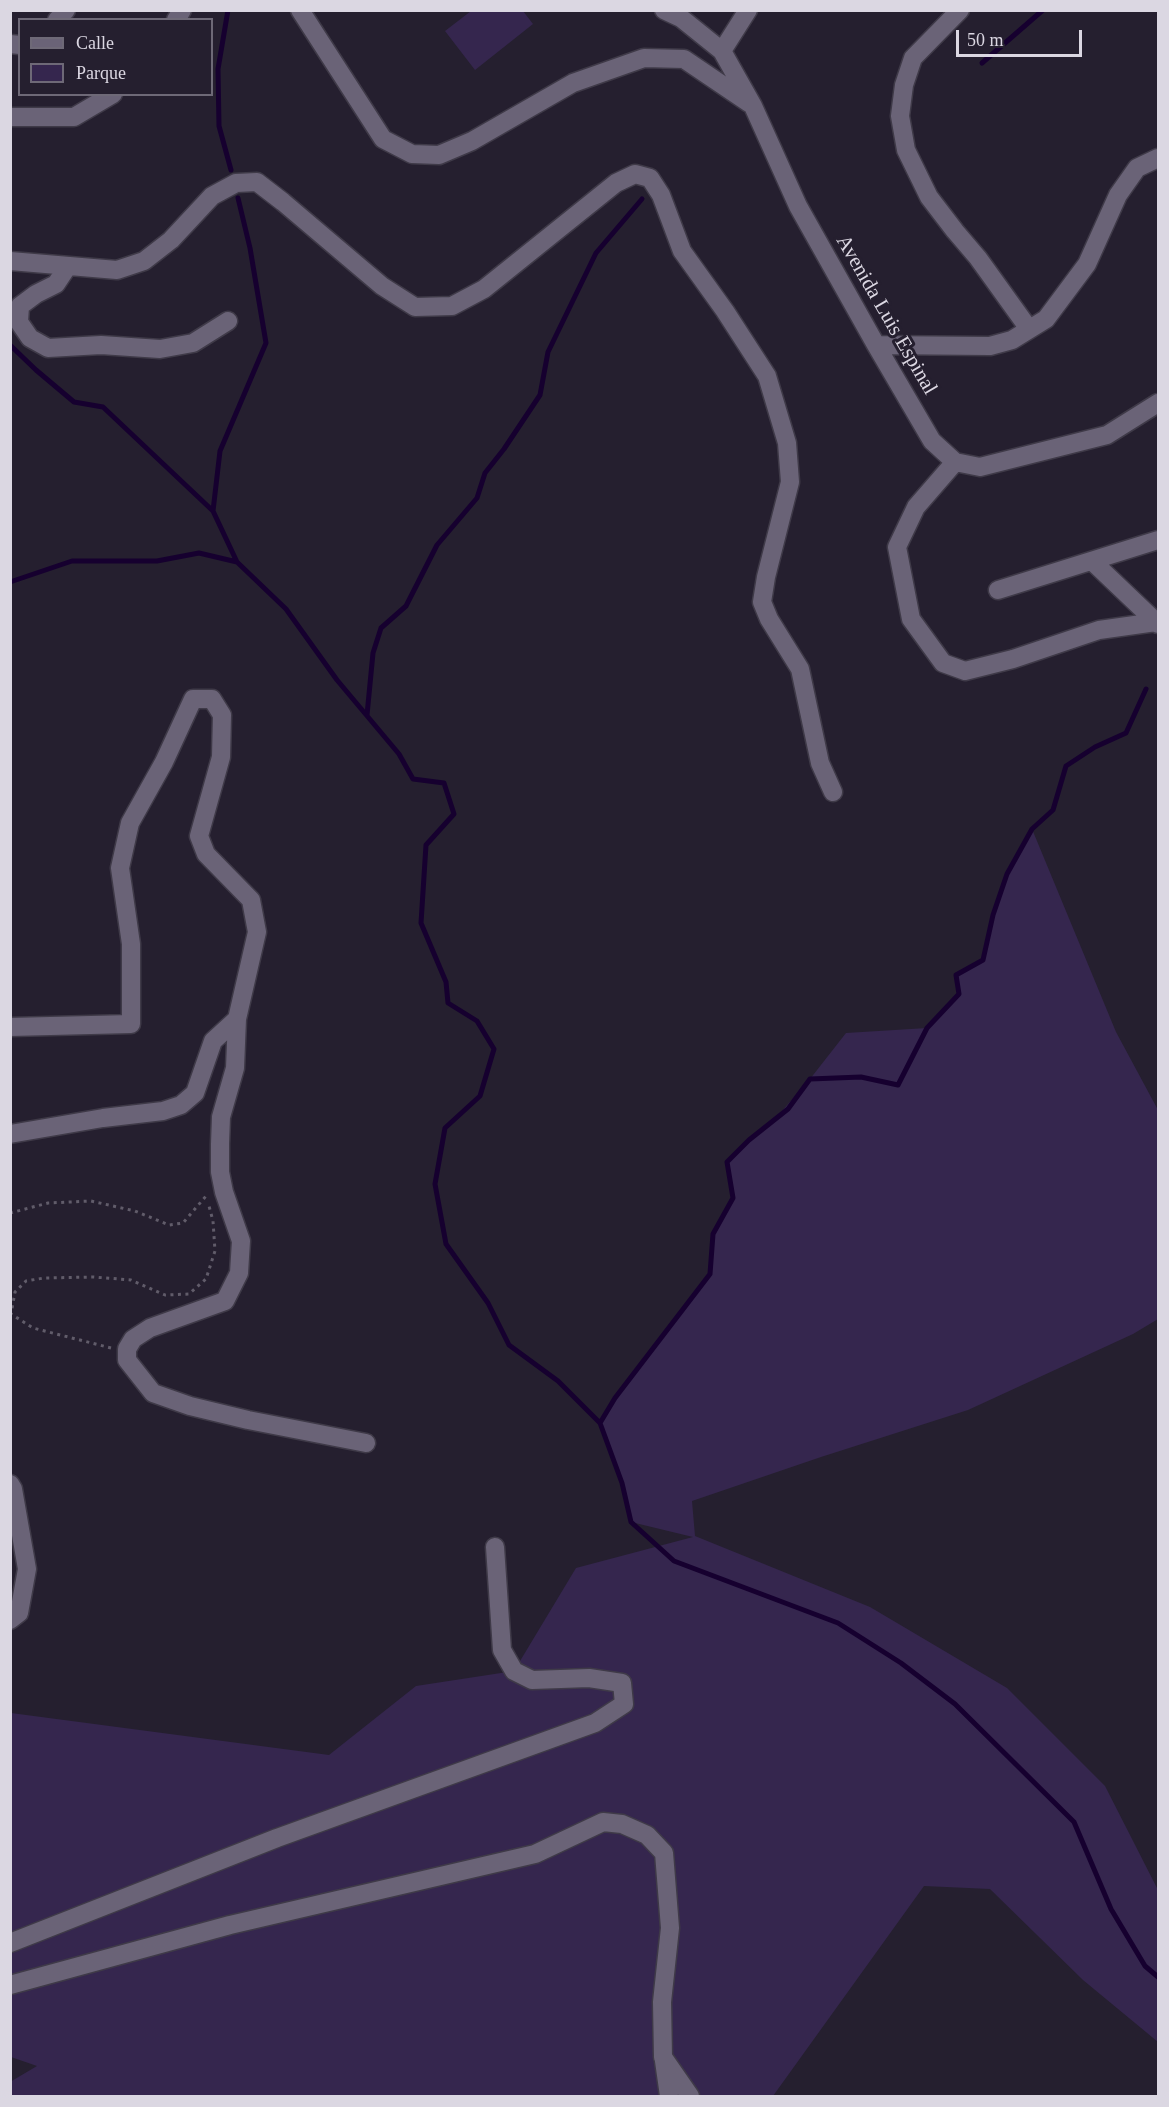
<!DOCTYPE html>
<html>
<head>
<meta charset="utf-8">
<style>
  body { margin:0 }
  #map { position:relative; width:1169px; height:2107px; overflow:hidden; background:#251f2f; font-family:Georgia,serif }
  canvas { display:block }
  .frame { position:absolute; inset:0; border:12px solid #dbd7e2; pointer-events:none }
  .legend { position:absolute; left:18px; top:18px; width:195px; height:78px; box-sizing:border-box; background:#251f2f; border:2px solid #6e6977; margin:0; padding:8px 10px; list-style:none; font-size:18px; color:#dbd7e2 }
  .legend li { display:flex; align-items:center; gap:12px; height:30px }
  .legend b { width:30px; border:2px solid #6e6977 }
  .scale { position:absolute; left:956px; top:30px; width:126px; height:27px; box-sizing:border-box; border:3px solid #dbd7e2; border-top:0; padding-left:8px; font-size:18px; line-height:21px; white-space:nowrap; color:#dbd7e2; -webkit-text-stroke:4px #251f2f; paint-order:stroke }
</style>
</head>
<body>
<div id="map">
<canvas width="1169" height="2107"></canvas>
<div class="frame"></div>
<ul class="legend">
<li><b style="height:8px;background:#6a6377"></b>Calle</li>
<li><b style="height:16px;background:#35264e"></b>Parque</li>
</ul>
<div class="scale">50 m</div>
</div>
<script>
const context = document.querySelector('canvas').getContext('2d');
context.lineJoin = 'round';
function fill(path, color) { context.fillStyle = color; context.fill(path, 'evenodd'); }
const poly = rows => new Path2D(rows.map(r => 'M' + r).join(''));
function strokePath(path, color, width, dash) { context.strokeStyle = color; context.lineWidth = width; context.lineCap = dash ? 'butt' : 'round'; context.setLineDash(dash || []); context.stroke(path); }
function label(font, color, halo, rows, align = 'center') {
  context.font = font + ' Georgia,serif'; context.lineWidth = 6; context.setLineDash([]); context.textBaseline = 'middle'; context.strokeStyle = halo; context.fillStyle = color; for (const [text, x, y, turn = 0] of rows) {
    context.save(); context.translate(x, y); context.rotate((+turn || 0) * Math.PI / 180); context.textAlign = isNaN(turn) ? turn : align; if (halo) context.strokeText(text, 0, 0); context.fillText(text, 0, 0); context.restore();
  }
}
fill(poly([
  [471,11,523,11,533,24,475,70,445,31],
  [1032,829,1116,1032,1158,1110,1158,1319,1133,1334,968,1410,821,1457,692,1501,695,1536,870,1607,1007,1688,1105,1786,1158,1890,1158,2042,1083,1980,990,1889,924,1886,773,2096,11,2096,10,2082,37,2066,11,2057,11,1713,329,1755,416,1686,514,1671,576,1568,693,1537,631,1522,622,1483,600,1423,615,1398,710,1274,713,1234,733,1198,727,1162,749,1140,775,1119,810,1079,846,1033,927,1028,958,994,956,975,983,960,993,915,1007,874]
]), '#35264e');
strokePath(poly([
  [228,10,218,69,219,126,231,170],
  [982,63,1043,10],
  [10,345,36,370,74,402,103,407,213,511],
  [237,562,213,511,220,451,266,343,250,248,238,198],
  [10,582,72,561,157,561,199,553,237,562,286,609,337,680,399,754,413,779,444,783,454,814,426,845,421,923,446,982,448,1003,477,1021,494,1049,480,1096,445,1128,435,1184,446,1244,488,1303,509,1345,558,1381,600,1423,622,1483,631,1522,674,1561,838,1623,901,1663,955,1704,1074,1822,1111,1909,1145,1966,1158,1977],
  [367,715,373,653,381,628,406,606,437,545,477,498,485,473,504,449,540,395,548,352,596,253,642,199],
  [600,1423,615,1398,710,1274,713,1234,733,1198,727,1162,749,1140,788,1109,810,1079,861,1077,898,1085,927,1028,959,994,956,975,983,960,993,915,1007,874,1032,829,1053,810,1066,766,1095,747,1126,733,1146,689]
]), '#16002f', 5);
const minor = poly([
  [300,10,383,139,412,154,439,155,472,141,573,83,644,58,684,59,749,103],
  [664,10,681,18,722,51,753,106,798,206,876,345,932,441,955,462,980,467,1107,435,1158,403],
  [960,10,913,58,904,85,900,116,906,150,929,197,955,231,978,258,1029,329],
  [57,20,66,10],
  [176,20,182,10],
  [10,44,20,45],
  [722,51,748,10],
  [10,117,74,117,113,94],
  [10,261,117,270,144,261,171,240,212,196,236,183,257,182,283,202,382,286,415,307,452,306,484,289,616,183,635,174,650,178,661,195,682,251,725,311,767,376,787,443,790,482,766,577,762,602,769,619,800,669,820,763,833,792],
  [68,266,56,284,36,294,20,306,19,322,30,338,48,348,101,345,160,349,193,343,228,321],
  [876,345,990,346,1012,340,1046,319,1087,264,1118,195,1137,168,1158,158],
  [955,462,916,507,897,547,911,619,943,663,965,671,1013,659,1099,630,1156,622,1158,624],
  [1092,561,1156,622],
  [998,590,1158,540],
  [237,1019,235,1068,221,1117,220,1144,220,1172,224,1192,241,1241,239,1273,225,1301,150,1328,133,1339,127,1349,127,1360,153,1393,190,1406,248,1420,366,1443],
  [10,1027,131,1024,131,944,120,868,130,823,164,762,193,699,212,699,222,715,221,757,199,836,206,854,251,900,257,932,237,1019,213,1041,195,1093,181,1105,163,1111,103,1118,10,1134],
  [10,1484,13,1489,27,1569,19,1613,10,1620],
  [10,1943,277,1838,595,1723,624,1704,622,1683,589,1678,532,1680,514,1671,502,1650,495,1547],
  [10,1985,230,1925,535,1854,603,1822,622,1824,647,1835,664,1853,670,1928,662,2002,663,2057,690,2096],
  [664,2061,669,2096]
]);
strokePath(minor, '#3f3a48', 21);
strokePath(poly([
  [10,1213,48,1203,91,1201,135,1211,169,1225,183,1223,206,1196],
  [111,1348,33,1328,11,1314,15,1292,26,1281,44,1278,94,1277,131,1280,165,1295,189,1294,206,1279,215,1251,213,1221,209,1206]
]), '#615c6a', 3, [3, 4.5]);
strokePath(minor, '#6a6377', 18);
label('21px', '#dbd7e2', '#251f2f', [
  ["Avenida Luis Espinal",886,315,60]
]);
</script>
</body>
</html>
